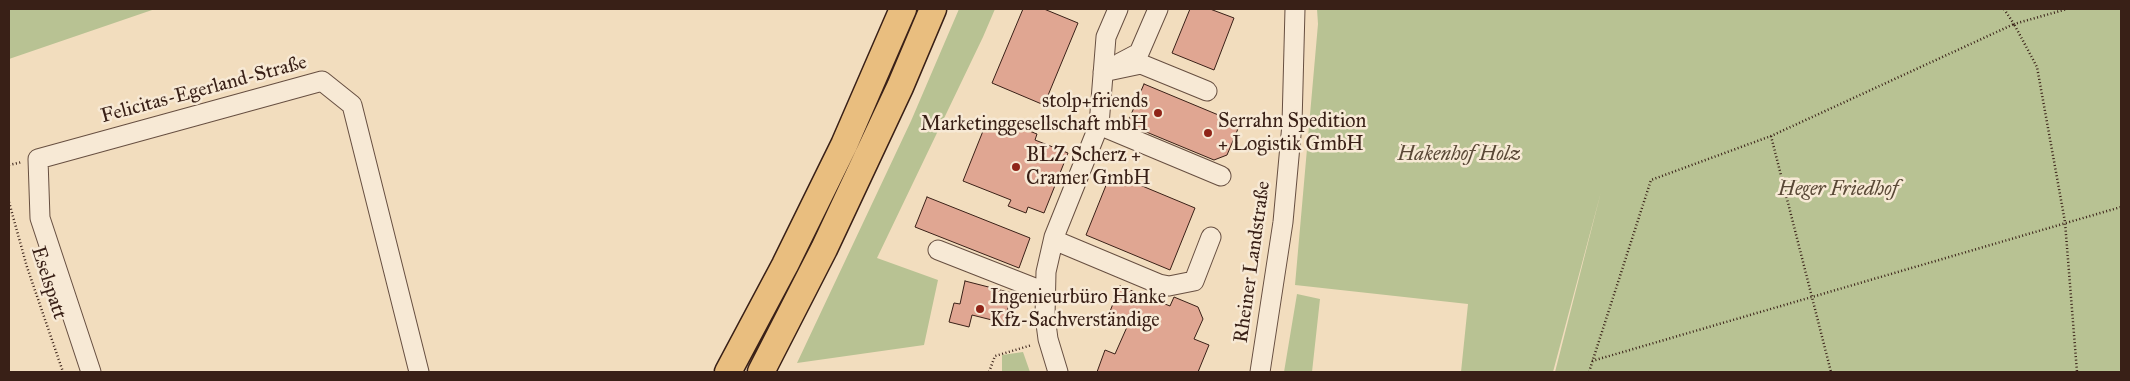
<!DOCTYPE html>
<html>
<head>
<meta charset="utf-8">
<style>
  body { margin:0 }
  #map { position:relative; width:2130px; height:381px; overflow:hidden; background:#f2ddbe; font-family:"IM FELL Great Primer",serif }
  canvas { display:block }
  .frame { position:absolute; inset:0; border:10px solid #392017; pointer-events:none }
</style>
</head>
<body>
<div id="map">
<canvas width="2130" height="381"></canvas>
<div class="frame"></div>
</div>
<script>
const context = document.querySelector('canvas').getContext('2d');
context.lineJoin = 'round';
function fill(path, color) { context.fillStyle = color; context.fill(path, 'evenodd'); }
const poly = rows => new Path2D(rows.map(r => 'M' + r).join(''));
function strokePath(path, color, width, dash) { context.strokeStyle = color; context.lineWidth = width; context.lineCap = dash ? 'butt' : 'round'; context.setLineDash(dash || []); context.stroke(path); }
function label(font, color, halo, rows, align = 'center') {
  context.font = font + ' "IM FELL Great Primer",serif'; context.lineWidth = 5; context.setLineDash([]); context.textBaseline = 'middle'; context.strokeStyle = halo; context.fillStyle = color; for (const [text, x, y, turn = 0] of rows) {
    context.save(); context.translate(x, y); context.rotate((+turn || 0) * Math.PI / 180); context.textAlign = isNaN(turn) ? turn : align; if (halo) context.strokeText(text, 0, 0); context.fillText(text, 0, 0); context.restore();
  }
}
fill(poly([
  [9,9,155,9,9,59],
  [959,9,995,9,983,37,877,258,938,280,924,345,797,363,911,121],
  [1317,9,2121,9,2121,372,1555,372,1601,192,1553,372,1461,372,1468,304,1295,285,1318,24],
  [1297,294,1320,299,1312,372,1284,372],
  [1023,352,1030,372,1002,372,1002,355]
]), '#b8c293');
const building = poly([
  [1023,9,1044,9,1078,23,1044,105,992,83,1023,9],
  [1190,9,1210,9,1234,18,1214,70,1172,53,1190,9],
  [1144,84,1240,124,1227,155,1214,160,1127,124,1144,84],
  [987,121,1004,128,1007,122,1037,134,1035,140,1068,153,1044,213,1028,207,1026,213,1008,206,1011,200,963,181,987,121],
  [1111,173,1195,208,1170,270,1086,235,1111,173],
  [927,197,1030,238,1019,268,915,227,927,197],
  [965,281,1012,293,1004,323,972,315,969,327,949,322,954,303,960,304,965,281],
  [1120,286,1170,306,1174,297,1198,307,1203,319,1194,339,1209,345,1198,372,1097,372,1105,350,1115,354,1127,327,1107,319,1120,286]
]);
fill(building, '#e0a692');
strokePath(building, '#392017', 1);
const minor = poly([
  [1120,63,1139,53,1158,9],
  [1103,72,1141,64,1207,91],
  [1099,125,1221,176],
  [1054,240,1159,284,1169,286,1194,281,1211,237],
  [938,250,1045,292],
  [91,372,40,218,38,159,322,81,352,105,419,372],
  [1058,372,1048,339,1045,316,1046,272,1054,237,1099,125,1106,37,1118,9],
  [1260,372,1283,222,1292,124,1295,9]
]);
const highway = poly([
  [728,372,785,265,844,145,903,9],
  [761,372,824,249,900,87,933,9]
]);
strokePath(minor, '#674f41', 21);
strokePath(highway, '#392017', 29);
strokePath(poly([
  [2004,9,2014,24,2067,9],
  [1771,136,1831,372],
  [9,165,22,162],
  [9,202,27,267,63,372],
  [1592,361,2121,207],
  [989,372,995,356,1032,345],
  [1589,372,1651,180,1771,136,2014,24,2037,67,2065,222,2077,372]
]), '#392017', 2.5, [1, 2.5]);
strokePath(minor, '#f7e9d5', 19);
strokePath(highway, '#e9be7f', 26);
for (const [x, y, r, color] of [
  [1158,113,5,"#8f2418"],
  [1208,133,5,"#8f2418"],
  [1016,167,5,"#8f2418"],
  [980,309,5,"#8f2418"]
]) { const dot = new Path2D(); dot.arc(x, y, r, 0, 2 * Math.PI); context.fillStyle = color; context.fill(dot); strokePath(dot, '#f7e9d5', 2); }
label('20px', '#392017', '#f7e9d5', [
  ["Felicitas-Egerland-Straße",204,90,-15],
  ["Rheiner Landstraße",1253,262,-82],
  ["Eselspatt",48,283,72]
]);
label('20px', '#392017', '#f7e9d5', [
  ["stolp+friends",1148,102,"right"],
  ["Marketinggesellschaft mbH",1148,125,"right"],
  ["Serrahn Spedition",1218,122],
  ["+ Logistik GmbH",1218,145],
  ["BLZ Scherz +",1026,156],
  ["Cramer GmbH",1026,179],
  ["Ingenieurbüro Hanke",990,298],
  ["Kfz-Sachverständige",990,321]
], 'left');
label('italic 20px', '#594836', '#f7e9d5', [
  ["Hakenhof Holz",1459,155],
  ["Heger Friedhof",1838,190]
]);
</script>
</body>
</html>
